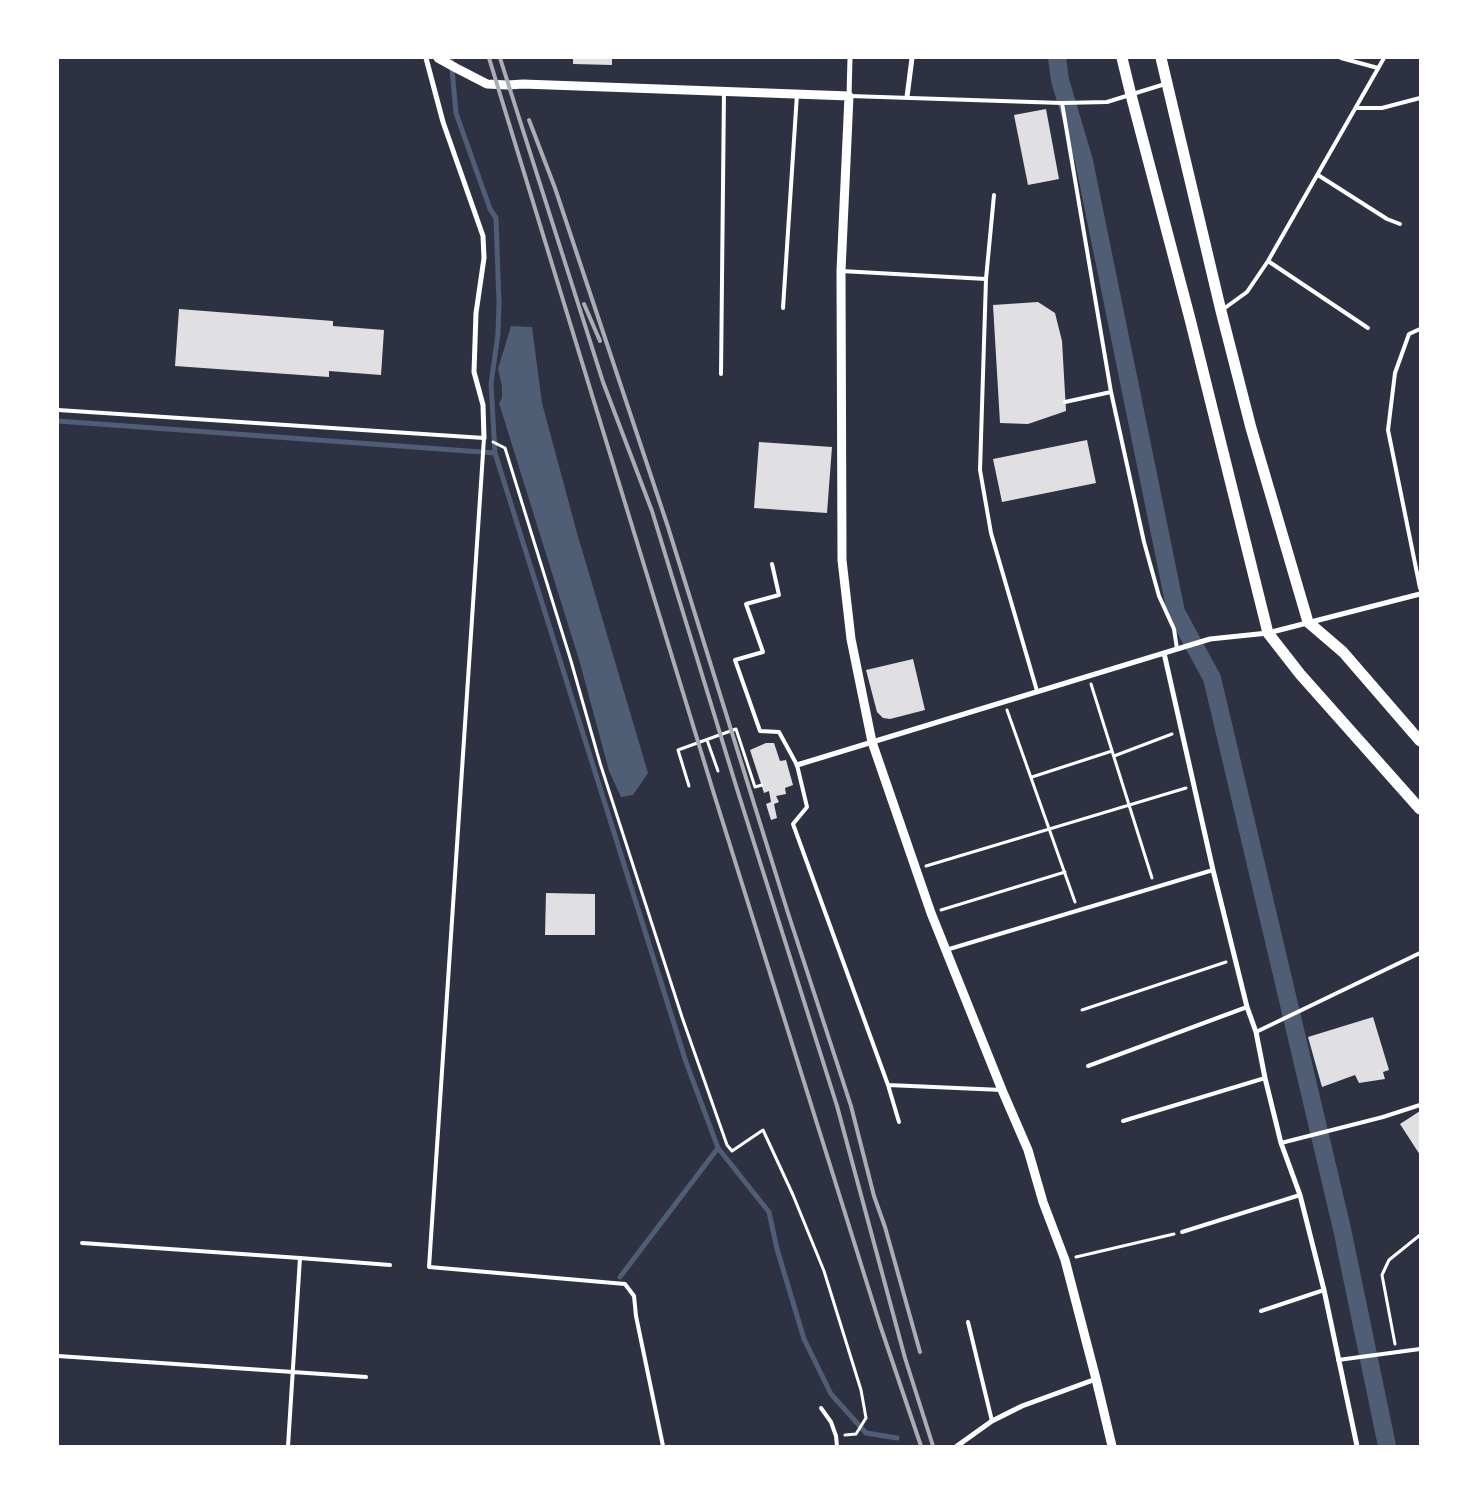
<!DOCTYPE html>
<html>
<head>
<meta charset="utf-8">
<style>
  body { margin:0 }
  #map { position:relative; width:1478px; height:1504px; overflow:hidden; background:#2d3142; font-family:Figtree,sans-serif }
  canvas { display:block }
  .frame { position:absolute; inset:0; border:59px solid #fff; pointer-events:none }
</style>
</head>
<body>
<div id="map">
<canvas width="1478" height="1504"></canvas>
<div class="frame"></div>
</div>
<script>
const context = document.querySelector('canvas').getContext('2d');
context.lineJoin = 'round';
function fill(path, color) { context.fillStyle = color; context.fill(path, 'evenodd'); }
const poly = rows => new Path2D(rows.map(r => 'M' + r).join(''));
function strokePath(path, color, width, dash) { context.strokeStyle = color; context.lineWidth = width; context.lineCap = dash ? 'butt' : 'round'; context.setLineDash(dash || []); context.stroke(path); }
fill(poly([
  [511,326,532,327,542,403,577,533,648,773,633,795,621,797,609,771,580,663,499,403,502,398,502,386,498,369]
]), '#4f5d75');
strokePath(poly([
  [451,58,456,113,490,209,496,218,499,303,498,334,491,384,495,453,686,1062,718,1148,620,1277],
  [58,421,495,453],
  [718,1148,769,1212,777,1249,804,1339,831,1394,866,1433,897,1438]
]), '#4f5d75', 5);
strokePath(poly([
  [1057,58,1060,80,1084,161,1176,612,1212,678,1342,1229,1387,1446]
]), '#4f5d75', 18);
fill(poly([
  [573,58,612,58,612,65,573,64],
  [1046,109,1059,179,1028,185,1014,115],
  [1038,302,1055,313,1062,341,1066,411,1028,424,1000,423,993,305],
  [179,309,333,321,333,326,384,330,381,375,329,371,329,377,175,366],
  [1087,440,1096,483,1002,502,993,459],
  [759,442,832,447,827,513,754,508],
  [913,659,925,710,890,719,883,718,877,712,866,670],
  [766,743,774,743,780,761,786,760,793,785,785,788,786,794,776,796,779,802,774,804,777,818,771,820,766,804,771,802,769,791,764,793,750,750],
  [546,893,595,894,595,935,545,935],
  [1373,1017,1389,1070,1383,1072,1385,1079,1359,1083,1355,1075,1322,1087,1308,1037],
  [1420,1111,1420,1155,1400,1124]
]), '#e0e0e3');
strokePath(poly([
  [493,442,505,448,571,661,600,763,682,1017,727,1145,732,1151,763,1130,793,1195,824,1271,861,1390,866,1418,856,1434,845,1435],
  [1091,684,1152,878],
  [1007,710,1075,902],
  [707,740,718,771],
  [1114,756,1172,734],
  [1032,777,1112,751],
  [689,786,678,750,736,729,755,787,762,785],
  [926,866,1186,788],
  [941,910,1065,872],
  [1082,1010,1226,962],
  [1076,1257,1174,1234],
  [1395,1344,1382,1275,1389,1260,1420,1235]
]), '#fff', 3);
strokePath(poly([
  [1341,58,1378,68],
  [850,96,1062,103,1107,102,1165,84],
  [1062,103,1111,392,1144,542,1159,596,1174,629,1177,649],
  [1357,108,1382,108,1420,98],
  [1318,175,1387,219,1400,224],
  [994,195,986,279,980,470,991,533,1037,691],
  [1268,261,1368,328],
  [841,271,986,279],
  [783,308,797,94],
  [1222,310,1247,292,1268,261,1384,58],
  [1420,329,1409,334,1395,373,1388,430,1420,588],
  [721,374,724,91],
  [1065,402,1111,392],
  [58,410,484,438,429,1267,625,1284,634,1296,636,1316,663,1446],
  [772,564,779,595,746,604,763,652,735,660,760,731,779,732,797,765,807,807,793,824,888,1085,899,1122],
  [946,950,1213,870],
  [1256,1032,1420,953],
  [1088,1066,1247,1007],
  [888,1085,1002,1090],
  [1123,1121,1265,1078],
  [1281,1143,1383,1117,1420,1105],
  [1182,1232,1300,1195],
  [82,1243,300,1258,288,1446],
  [300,1258,390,1265],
  [1261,1311,1324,1290],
  [968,1322,992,1421],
  [58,1356,366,1377],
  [1338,1360,1420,1349],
  [821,1408,831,1422,836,1436,837,1446]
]), '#fff', 4);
strokePath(poly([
  [426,58,443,122,483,236,484,258,476,313,474,372,483,405,484,438],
  [849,96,850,58],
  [907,97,912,58],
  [1164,653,1213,870,1247,1007,1256,1032,1265,1078,1281,1143,1300,1195,1324,1290,1357,1446],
  [797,765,1210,639,1268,633,1420,594],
  [957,1446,992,1421,1022,1406,1096,1379]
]), '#fff', 5);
strokePath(poly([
  [438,58,456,68,487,84,508,85,523,84,849,96,841,271,842,560,851,639,872,742,931,913,1002,1090,1028,1150,1043,1202,1065,1260,1096,1379,1112,1446]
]), '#fff', 9);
strokePath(poly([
  [1122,58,1131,95,1190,319,1268,633,1300,674,1420,809],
  [1161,58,1221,311,1251,428,1308,622,1343,652,1420,741]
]), '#fff', 11);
strokePath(poly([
  [489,58,714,794,880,1325,921,1446],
  [500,58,603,382,652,511,737,789,837,1106,905,1358,933,1446],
  [529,120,555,188,668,527,788,913,851,1106,874,1196,885,1227,920,1352],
  [584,304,600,341]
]), '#abadb3', 4);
</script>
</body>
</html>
